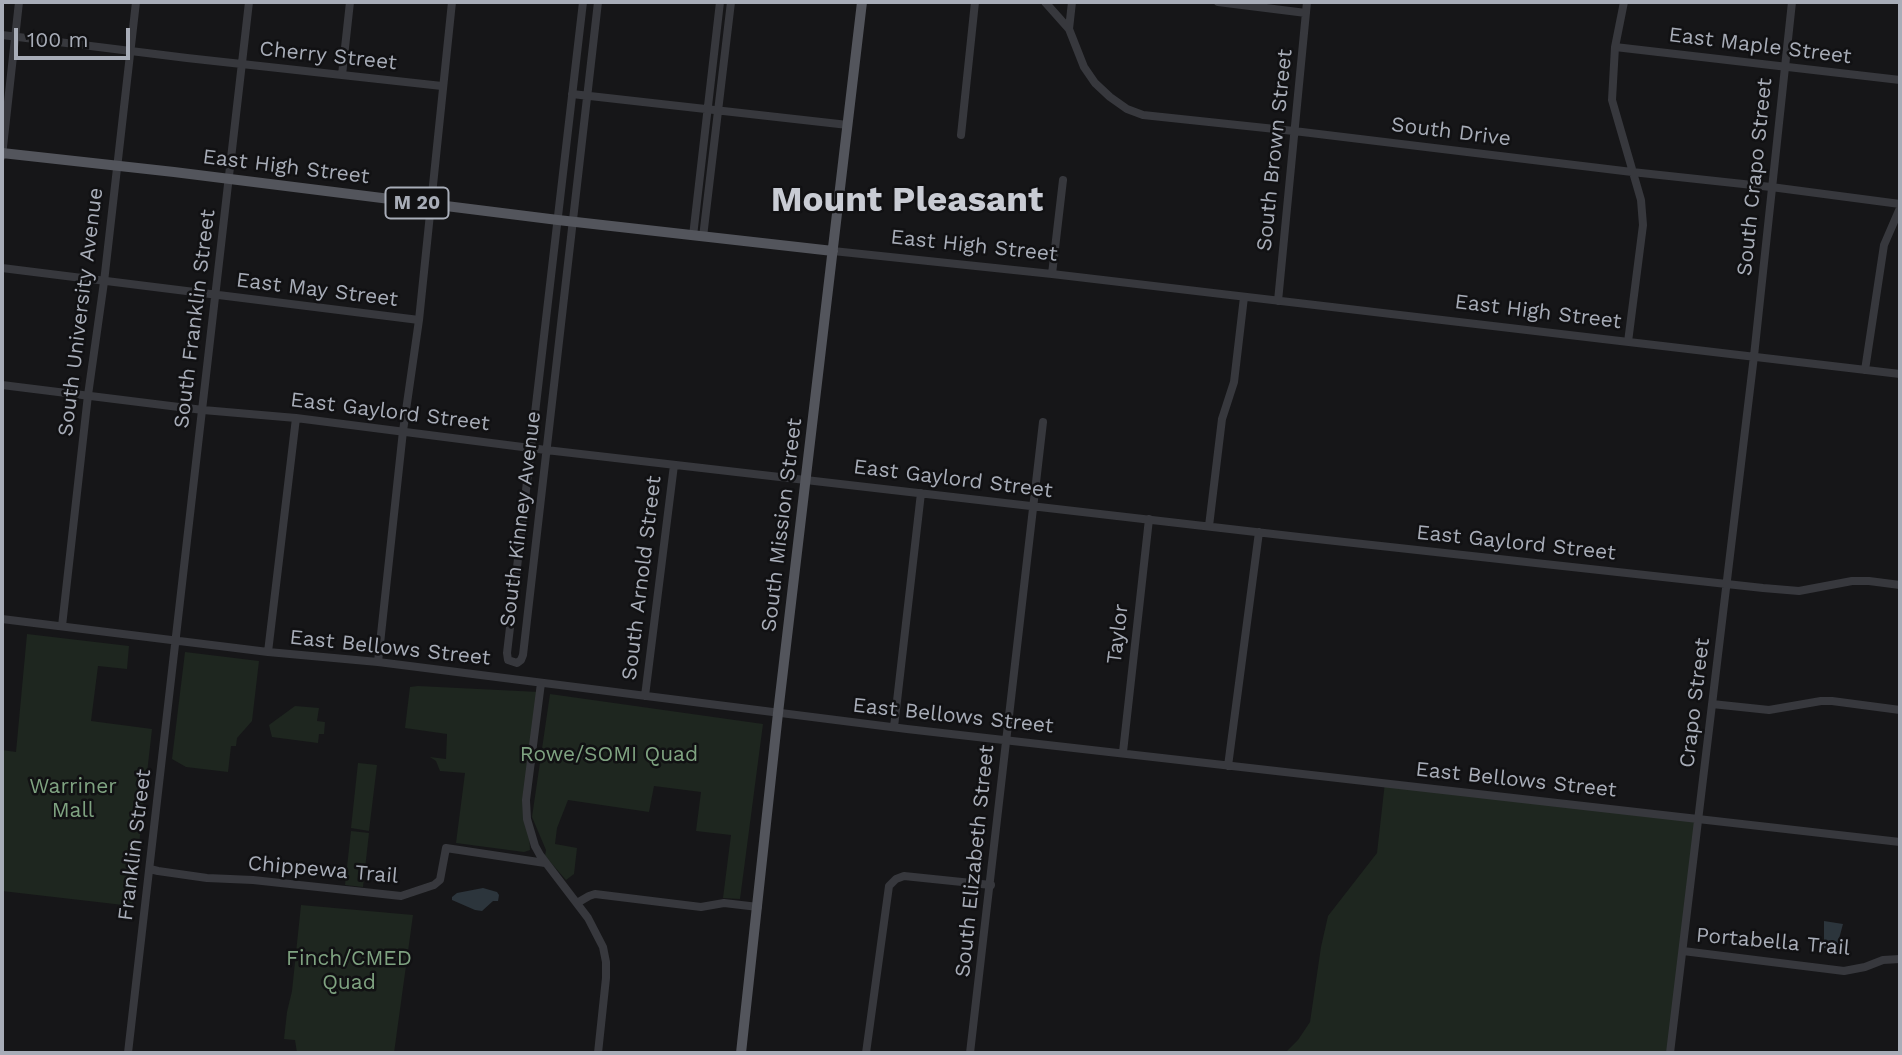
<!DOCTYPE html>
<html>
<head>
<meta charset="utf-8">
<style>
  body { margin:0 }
  #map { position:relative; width:1902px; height:1055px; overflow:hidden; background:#161618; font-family:"Work Sans",sans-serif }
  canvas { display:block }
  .frame { position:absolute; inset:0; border:4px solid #a8adb8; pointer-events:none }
  .scale { position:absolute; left:14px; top:28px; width:116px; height:32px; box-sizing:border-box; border:4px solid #a8adb8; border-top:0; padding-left:9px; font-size:21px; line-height:24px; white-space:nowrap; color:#a8adb8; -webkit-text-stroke:5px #111113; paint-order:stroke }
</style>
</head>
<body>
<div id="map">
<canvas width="1902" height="1055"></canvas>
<div class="frame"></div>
<div class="scale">100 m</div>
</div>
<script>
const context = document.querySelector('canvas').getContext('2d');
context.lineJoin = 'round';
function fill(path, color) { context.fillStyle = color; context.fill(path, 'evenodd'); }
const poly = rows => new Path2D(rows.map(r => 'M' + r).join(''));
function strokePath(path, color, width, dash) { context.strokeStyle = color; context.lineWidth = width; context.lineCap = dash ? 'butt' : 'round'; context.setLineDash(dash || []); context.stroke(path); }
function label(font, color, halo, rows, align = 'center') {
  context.font = font + ' "Work Sans",sans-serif'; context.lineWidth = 5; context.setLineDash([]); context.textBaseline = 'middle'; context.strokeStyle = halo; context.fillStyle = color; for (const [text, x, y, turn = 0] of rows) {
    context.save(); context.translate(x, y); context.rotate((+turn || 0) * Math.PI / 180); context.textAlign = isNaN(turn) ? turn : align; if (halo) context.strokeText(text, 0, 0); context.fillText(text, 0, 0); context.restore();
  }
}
fill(poly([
  [27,634,129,646,127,669,98,666,91,721,152,729,132,906,2,891,2,750,16,752],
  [185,652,259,661,252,721,237,738,236,746,231,746,228,772,186,767,172,759],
  [418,686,539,692,527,791,530,850,524,852,456,843,465,773,440,771,436,761,430,757,446,759,447,734,405,728,410,687],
  [550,694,763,724,740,899,723,898,731,835,696,831,701,792,654,786,649,812,568,800,557,828,555,844,577,848,574,874,566,880,545,856,546,850,532,817],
  [295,706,319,708,317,721,325,722,324,734,319,734,318,743,272,737,269,725],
  [358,763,377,765,369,831,351,828],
  [1385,782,1699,818,1670,1053,1285,1053,1298,1040,1310,1022,1321,947,1328,916,1377,853],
  [351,831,369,833,363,887,345,885],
  [301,905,413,915,394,1053,297,1053,295,1040,284,1039,287,1012,292,991]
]), '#1e261f');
fill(poly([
  [483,888,497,892,499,895,498,901,493,901,482,911,475,910,452,900,452,897,457,893],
  [1824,921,1843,924,1836,950,1824,948]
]), '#2c353c');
strokePath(poly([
  [583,2,507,653,508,660,517,663,521,660,523,655,598,2],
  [1045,2,1069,29],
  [1072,2,1069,29,1084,67,1095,83,1110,97,1127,109,1143,115,1294,131,1632,172,1771,187,1900,204],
  [1218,2,1306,13],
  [1624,2,1615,47,1612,100,1641,200,1643,225,1628,342],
  [2,35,187,58,442,86],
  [1615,47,1900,80],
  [342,75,350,2],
  [572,94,848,125],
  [961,135,975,2],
  [2,156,19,2],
  [693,236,720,2],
  [703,237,731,2],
  [833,251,1052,274,1900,374],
  [2,268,419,320],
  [1052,274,1063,180],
  [1278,301,1307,2],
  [1865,370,1884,245,1900,208],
  [2,385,203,410,296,418,546,450,1299,537,1763,588,1799,591,1852,581,1869,581,1900,585],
  [1209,526,1222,419,1234,382,1244,297],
  [2,619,268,652,378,662,907,729,1900,842],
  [62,626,88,395,104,282,136,2],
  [268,652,296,418],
  [378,662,403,431,419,320,452,2],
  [541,683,526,800,527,819,535,846,540,855,588,918,603,947,606,962,606,978,598,1053],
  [645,696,674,465],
  [1712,704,1769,710,1821,701,1832,701,1900,710],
  [894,727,921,493],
  [1123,752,1149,519],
  [1228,766,1259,532],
  [150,869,158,871,207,878,253,880,401,896,434,885,440,880,446,848,545,863],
  [577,903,589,896,595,894,701,907,724,903,758,907],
  [1683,951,1844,971,1865,967,1883,960,1900,959],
  [128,1053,249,2],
  [866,1053,889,886,896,879,904,876,991,885],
  [970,1053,1043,422],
  [1670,1053,1754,356,1792,2]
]), '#37383d', 8);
strokePath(poly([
  [2,153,174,172,558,220,833,251],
  [741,1053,778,713,862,2]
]), '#53555c', 10);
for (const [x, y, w] of [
  [417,203,63]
]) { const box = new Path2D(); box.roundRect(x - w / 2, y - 15.5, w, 31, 5); context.fillStyle = '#111113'; context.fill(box); strokePath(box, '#a8adb8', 2); }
label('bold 19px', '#a8adb8', null, [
  ["M 20",417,203]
]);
label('21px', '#a8adb8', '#111113', [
  ["East Maple Street",1760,46,7],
  ["Cherry Street",328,56,6],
  ["South Drive",1451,132,7],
  ["South Brown Street",1275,150,-84],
  ["East High Street",286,167,7],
  ["South Crapo Street",1755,177,-84],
  ["East High Street",974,246,6],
  ["East May Street",317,290,7],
  ["South University Avenue",81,312,-83],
  ["East High Street",1538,312,7],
  ["South Franklin Street",195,319,-83],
  ["East Gaylord Street",390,412,7],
  ["East Gaylord Street",953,479,7],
  ["South Kinney Avenue",521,519,-83],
  ["South Mission Street",782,525,-83],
  ["East Gaylord Street",1516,543,6],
  ["South Arnold Street",642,578,-83],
  ["Taylor",1118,634,-83],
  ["East Bellows Street",390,648,6],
  ["Crapo Street",1695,703,-83],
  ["East Bellows Street",953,716,6],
  ["East Bellows Street",1516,780,6],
  ["Franklin Street",135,845,-83],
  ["South Elizabeth Street",975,861,-84],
  ["Chippewa Trail",323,870,5],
  ["Portabella Trail",1773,942,5]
]);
label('21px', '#7fa381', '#111113', [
  ["Rowe/SOMI Quad",609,755],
  ["Warriner",73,787],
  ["Mall",73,811],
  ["Finch/CMED",349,959],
  ["Quad",349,983]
]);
label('bold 35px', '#c9ccd4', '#111113', [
  ["Mount Pleasant",907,201]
]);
</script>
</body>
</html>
